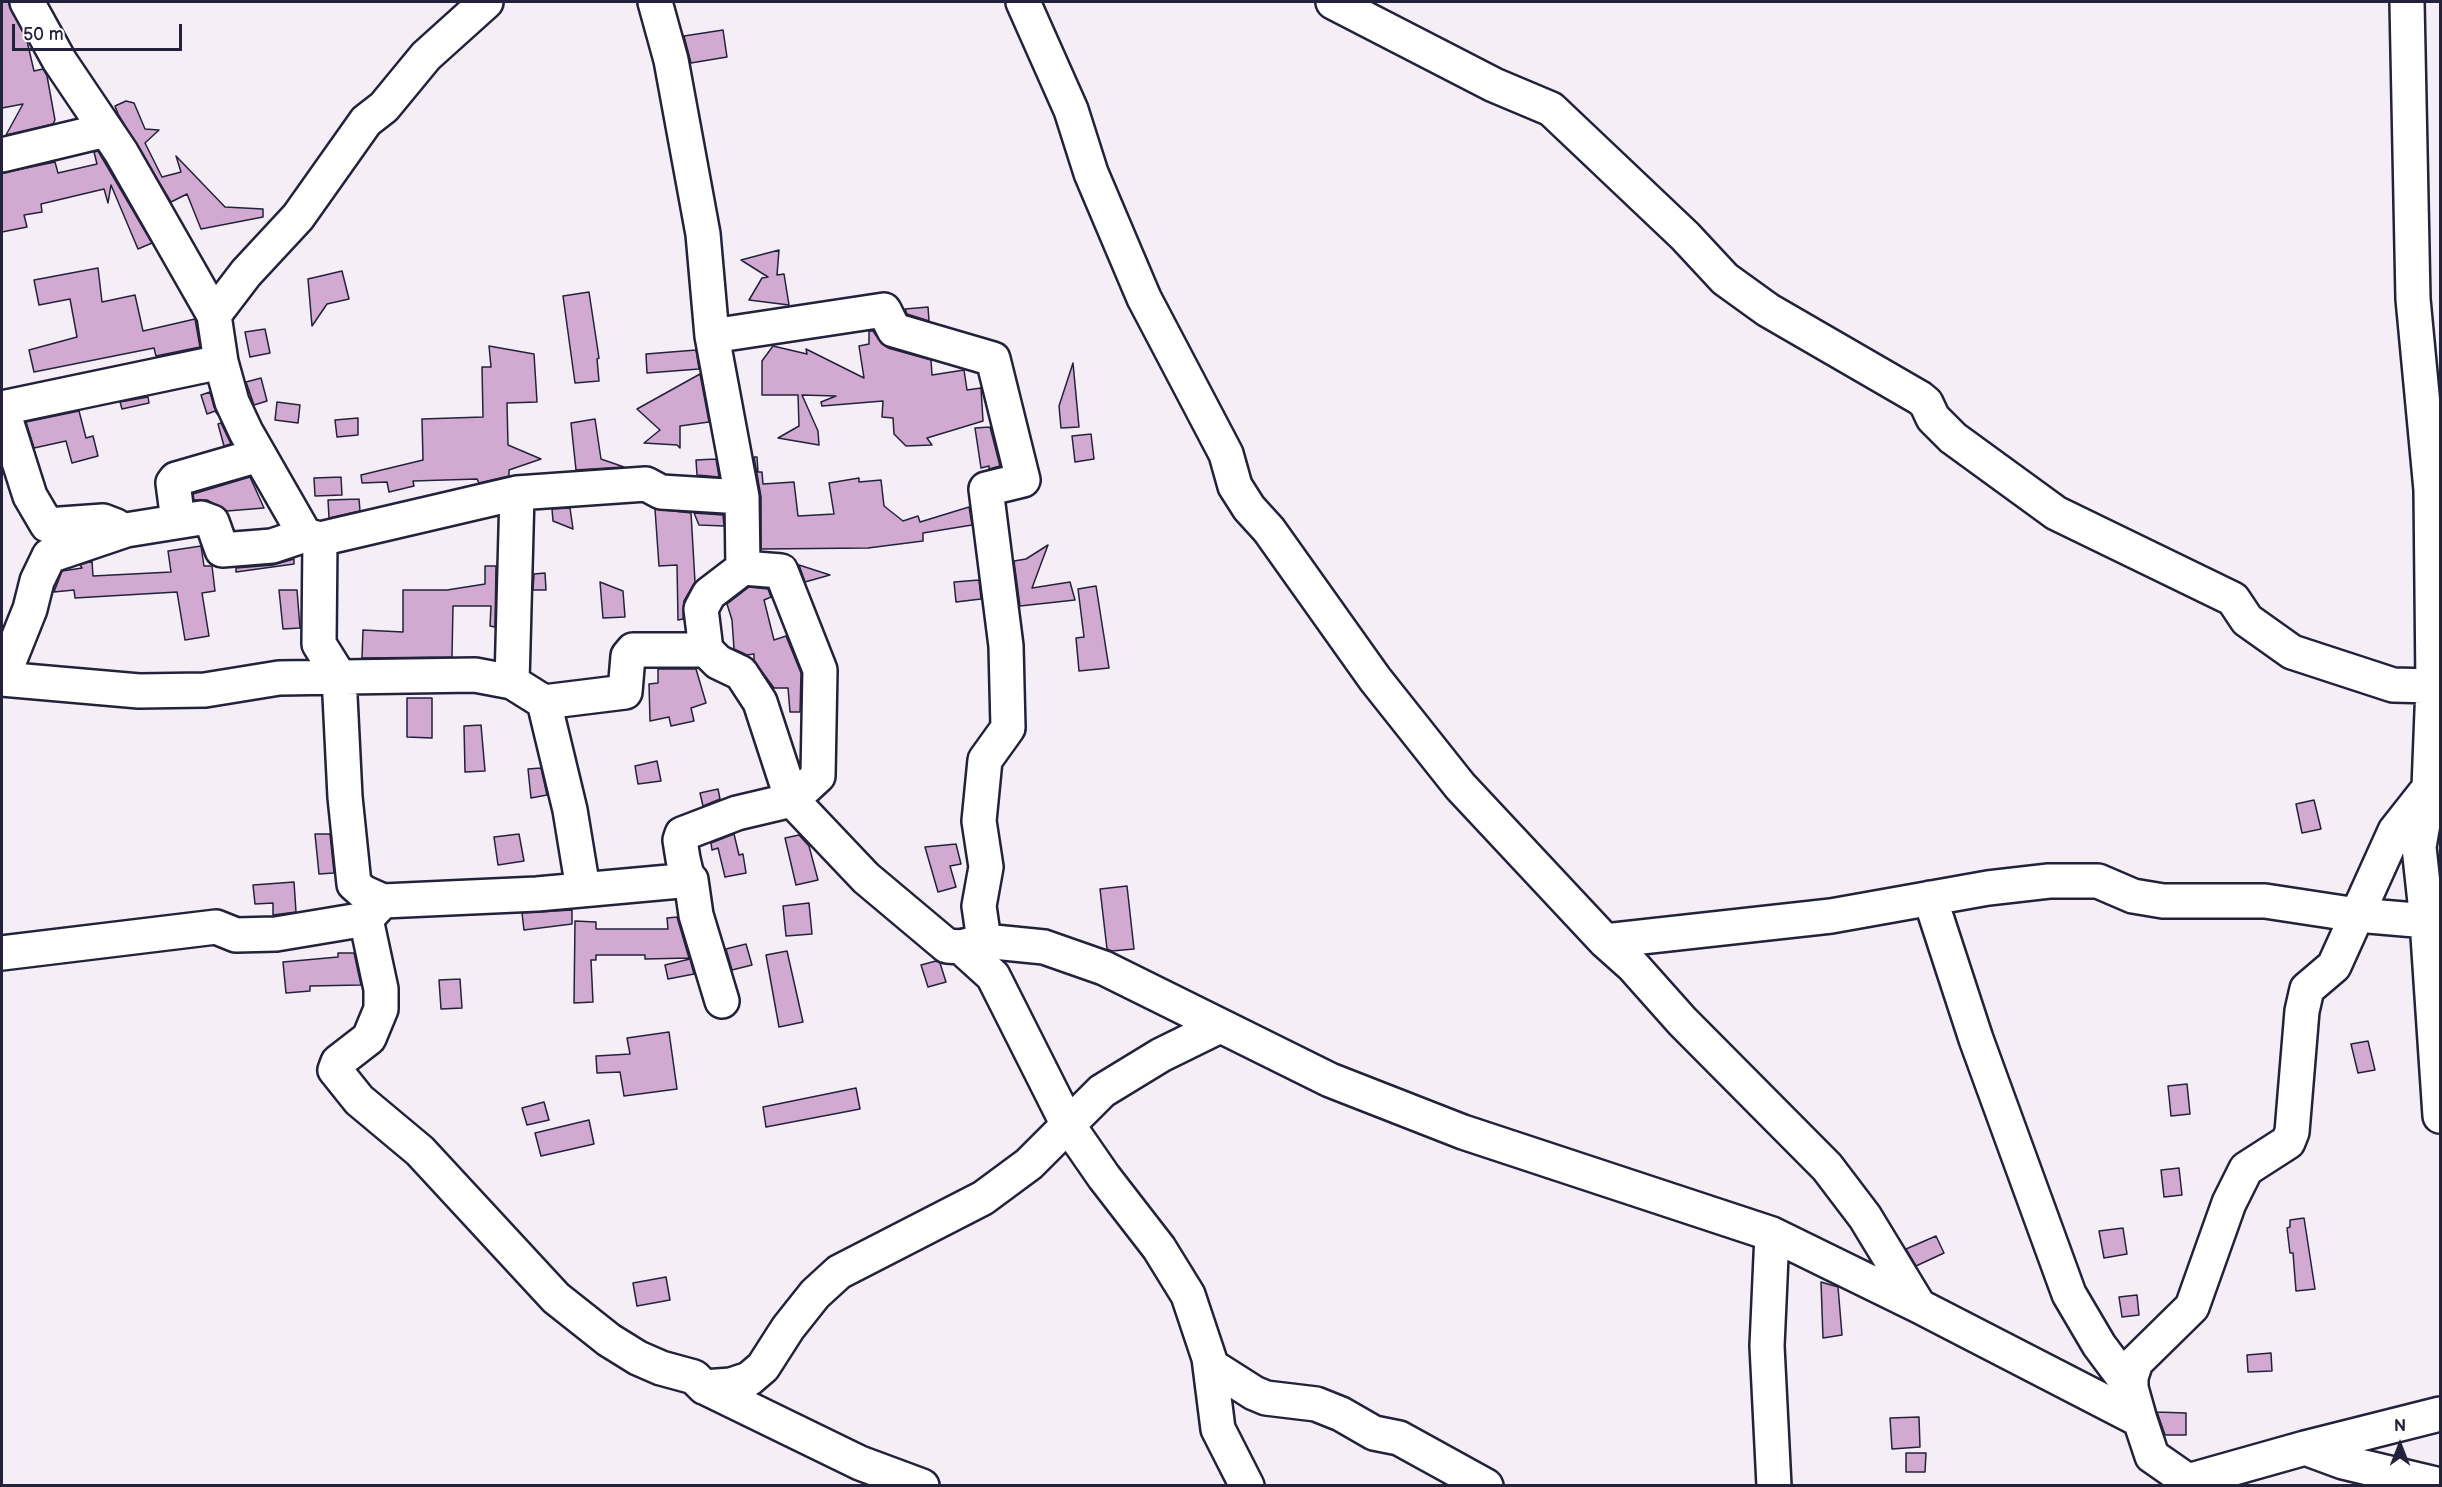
<!DOCTYPE html>
<html>
<head>
<meta charset="utf-8">
<style>
  body { margin:0 }
  #map { position:relative; width:2442px; height:1487px; overflow:hidden; background:#f6eef6; font-family:"Balsamiq Sans",sans-serif }
  canvas { display:block }
  .frame { position:absolute; inset:0; border:3px solid #22223b; pointer-events:none }
  .north { position:absolute; left:2370px; top:1415px; width:60px; height:60px; -webkit-text-stroke:4px #fff; paint-order:stroke; rotate:0deg; font-size:16px; font-weight:700; line-height:24px; text-align:center; color:#22223b }
  .north::after { content:''; display:block; margin:auto; width:21px; height:27px; background:#22223b; clip-path:polygon(50% 0,100% 100%,50% 72%,0 100%) }
  .scale { position:absolute; left:12px; top:24px; width:170px; height:27px; box-sizing:border-box; border:3px solid #22223b; border-top:0; padding-left:8px; font-size:18px; line-height:21px; white-space:nowrap; color:#22223b; -webkit-text-stroke:4px #fff; paint-order:stroke }
</style>
</head>
<body>
<div id="map">
<canvas width="2442" height="1487"></canvas>
<div class="frame"></div>
<div class="north">N</div>
<div class="scale">50 m</div>
</div>
<script>
const context = document.querySelector('canvas').getContext('2d');
context.lineJoin = 'round';
function fill(path, color) { context.fillStyle = color; context.fill(path, 'evenodd'); }
const poly = rows => new Path2D(rows.map(r => 'M' + r).join(''));
function strokePath(path, color, width, dash) { context.strokeStyle = color; context.lineWidth = width; context.lineCap = dash ? 'butt' : 'round'; context.setLineDash(dash || []); context.stroke(path); }
const building = poly([
  [2,2,8,2,27,41,34,71,43,69,47,76,55,120,53,124,6,135,23,104,2,108,2,2],
  [723,30,727,57,691,63,684,36,723,30],
  [126,101,134,103,145,129,159,130,145,143,162,177,181,172,176,156,225,207,263,209,263,217,201,229,187,194,171,202,118,114,115,106,126,101],
  [98,151,152,243,138,249,111,185,108,203,104,189,41,204,42,212,24,215,27,227,2,232,2,173,55,162,58,173,97,164,94,152,98,151],
  [779,250,777,275,784,274,789,305,749,300,762,278,768,277,741,260,779,250],
  [98,268,102,302,135,295,143,331,195,319,200,347,156,356,154,348,34,372,29,350,77,337,70,299,39,305,34,280,98,268],
  [342,271,349,299,327,304,312,326,308,279,342,271],
  [589,292,599,358,597,359,599,381,575,383,563,296,589,292],
  [928,307,929,321,907,314,905,309,928,307],
  [265,329,270,353,250,357,245,332,265,329],
  [869,331,873,331,882,344,888,348,931,360,932,375,964,370,967,390,981,388,983,421,927,438,932,445,906,446,894,434,893,418,882,417,883,401,822,406,821,402,836,396,802,395,818,431,819,445,778,438,799,426,798,395,762,395,762,361,773,346,807,354,806,349,864,378,859,346,869,344,869,331],
  [489,346,534,354,537,402,507,403,508,445,541,459,509,470,509,476,479,483,477,479,413,481,414,486,389,492,387,482,362,483,361,475,423,460,422,419,483,417,482,367,491,367,489,346],
  [696,350,699,369,647,373,646,354,696,350],
  [1073,363,1079,427,1061,428,1059,406,1073,363],
  [700,374,709,422,680,426,680,448,677,445,644,443,660,430,637,409,700,374],
  [261,378,267,401,254,405,246,382,261,378],
  [210,392,214,407,218,415,215,411,207,414,201,395,210,392],
  [148,397,149,403,122,409,120,402,148,397],
  [277,402,300,405,298,423,275,420,277,402],
  [79,411,86,438,93,436,98,456,72,463,66,441,34,448,26,422,79,411],
  [358,418,358,435,337,437,335,420,358,418],
  [595,419,601,459,624,467,576,470,571,423,595,419],
  [221,423,231,444,224,446,218,424,221,423],
  [990,427,1000,466,989,469,989,466,981,468,975,428,990,427],
  [1091,434,1094,459,1075,462,1072,436,1091,434],
  [754,457,757,457,758,472,762,472,763,484,794,482,798,516,834,514,829,483,859,478,859,482,881,480,884,506,903,521,918,516,920,522,969,507,972,525,923,533,923,541,868,548,761,549,761,497,754,457],
  [716,459,719,477,697,475,696,460,716,459],
  [250,477,264,508,227,511,207,500,194,500,193,494,250,477],
  [341,477,342,495,315,496,314,478,341,477],
  [359,499,360,511,329,518,328,500,359,499],
  [570,508,573,529,553,521,552,509,570,508],
  [655,509,691,513,695,582,684,601,683,619,678,620,677,565,659,566,655,509],
  [694,513,723,515,724,526,699,525,694,513],
  [1048,545,1032,588,1070,582,1075,600,1020,606,1014,561,1026,559,1048,545],
  [201,546,204,566,212,566,215,591,202,593,209,636,185,640,177,592,75,598,74,590,54,592,62,571,82,568,80,565,92,561,93,576,171,572,168,551,201,546],
  [294,559,294,564,236,572,236,568,273,565,294,559],
  [799,565,830,575,805,582,799,565],
  [485,566,496,566,495,627,490,626,491,606,453,606,452,657,362,658,363,630,403,632,403,590,447,590,485,584,485,566],
  [545,573,546,590,533,590,534,574,545,573],
  [979,580,981,599,956,602,954,582,979,580],
  [600,582,623,591,625,617,603,618,600,582],
  [1096,586,1109,668,1079,671,1076,638,1084,637,1078,589,1096,586],
  [749,587,768,589,771,597,764,600,774,640,786,636,801,673,800,712,790,712,788,688,774,688,754,661,754,654,747,655,734,649,732,620,727,604,749,587],
  [279,590,297,590,300,628,283,629,279,590],
  [658,669,696,669,706,703,691,708,694,721,671,726,669,717,650,721,649,684,658,683,658,669],
  [407,698,432,698,432,738,407,737,407,698],
  [481,725,485,771,465,772,464,726,481,725],
  [657,761,661,781,638,784,635,766,657,761],
  [541,768,547,795,531,798,528,769,541,768],
  [718,789,720,799,703,806,700,793,718,789],
  [2314,800,2321,829,2302,833,2296,804,2314,800],
  [315,834,330,834,334,873,319,874,315,834],
  [519,834,524,861,498,865,494,837,519,834],
  [734,834,739,855,743,854,746,873,725,877,718,848,712,850,711,843,734,834],
  [799,835,809,846,818,880,796,885,785,838,799,835],
  [956,844,961,864,950,866,956,887,938,892,925,847,956,844],
  [294,882,296,912,273,915,273,903,255,904,253,885,294,882],
  [1127,886,1134,949,1112,951,1107,949,1100,889,1127,886],
  [809,903,812,934,786,936,783,906,809,903],
  [572,910,572,924,524,930,522,913,572,910],
  [677,917,689,958,645,959,645,955,596,955,596,960,591,960,593,1002,574,1003,575,921,596,922,596,929,668,929,667,918,677,917],
  [746,944,752,965,732,970,726,949,746,944],
  [787,951,803,1022,779,1027,766,955,787,951],
  [338,953,354,953,361,985,310,986,310,991,286,993,283,962,338,957,338,953],
  [690,959,694,974,668,979,665,965,690,959],
  [936,961,940,963,946,982,928,987,921,965,936,961],
  [460,979,462,1008,441,1009,439,980,460,979],
  [669,1032,677,1089,624,1096,620,1072,597,1073,596,1056,630,1054,627,1038,669,1032],
  [2368,1041,2375,1070,2358,1073,2351,1044,2368,1041],
  [2187,1084,2190,1114,2171,1116,2168,1086,2187,1084],
  [856,1088,860,1109,766,1127,763,1107,856,1088],
  [544,1102,549,1120,527,1125,522,1108,544,1102],
  [589,1120,594,1144,541,1156,535,1133,589,1120],
  [2179,1168,2182,1195,2164,1197,2161,1170,2179,1168],
  [2304,1218,2315,1289,2296,1291,2293,1253,2290,1253,2287,1228,2290,1227,2290,1220,2304,1218],
  [2123,1228,2127,1254,2104,1258,2099,1231,2123,1228],
  [1936,1236,1944,1253,1916,1266,1906,1249,1936,1236],
  [666,1277,670,1300,637,1306,633,1283,666,1277],
  [1821,1282,1838,1287,1842,1335,1823,1338,1821,1282],
  [2137,1295,2139,1315,2122,1317,2119,1297,2137,1295],
  [2271,1353,2272,1371,2248,1372,2247,1355,2271,1353],
  [2157,1412,2186,1413,2186,1435,2165,1435,2157,1412],
  [1919,1417,1920,1447,1892,1449,1890,1418,1919,1417],
  [1906,1453,1926,1453,1925,1472,1906,1472,1906,1453]
]);
fill(building, '#d2aad1');
strokePath(building, '#22223b', 1.5);
const minor = poly([
  [27,2,59,60,121,152,214,315,221,362,232,402,246,432,305,535],
  [655,2,671,60,703,234,712,336,742,497,743,568,709,594,701,609,706,650,718,662,741,673,760,702,792,800,866,878,947,946,961,947,984,941,1044,947,1104,968,1330,1080,1463,1132,1772,1234,1919,1306,2140,1420,2152,1456,2188,1481,2305,1448,2343,1462,2440,1485],
  [1023,2,1071,110,1091,173,1144,298,1226,454,1235,486,1249,508,1269,530,1375,679,1460,786,1605,941,1633,966,1682,1021,1827,1167,1865,1217,1919,1306],
  [1333,2,1494,85,1551,109,1685,236,1725,279,1768,310,1920,398,1926,403,1933,418,1953,438,2056,513,2233,599,2247,620,2292,652,2393,685,2433,686],
  [2407,2,2413,299,2431,490,2433,686,2429,788,2419,847,2427,921,2440,1116],
  [2,155,106,130],
  [214,315,246,273,298,217,366,121,384,107,426,56,486,2],
  [712,336,884,310,894,330,993,359,1023,480,986,489,1006,646,1008,728,985,760,979,821,986,867,979,906,984,941],
  [178,521,173,483,176,479,259,455],
  [116,526,103,521,47,525,30,496,2,408,221,362],
  [320,539,319,644,339,676,345,797,354,884,363,892,383,901,366,919,381,989,381,1009,369,1038,338,1062,335,1070,359,1100,420,1151,556,1298,609,1340,638,1358,661,1368,694,1377,704,1387,731,1385,749,1379,763,1367,788,1328,815,1294,839,1272,983,1198,1029,1164,1102,1091,1161,1055,1220,1026],
  [2,679,30,609,37,581,49,556,126,530,201,518,212,522,222,550,272,546,305,535,320,539,517,493,646,484,661,492,742,497],
  [2,679,139,691,205,690,279,678,475,675,512,682,544,702,625,692,628,656,633,650,706,650],
  [512,682,517,493],
  [544,702,570,810,583,889],
  [691,880,696,915,722,1001],
  [1930,898,1976,1039,2069,1294,2099,1345,2131,1388],
  [383,901,537,894,691,880,687,876,683,859,680,840,682,834,737,813,792,800,818,776,820,670,781,571,743,568],
  [1605,941,1831,916,1988,888,2049,881,2098,881,2133,896,2163,901,2265,901,2357,915,2427,921],
  [961,947,993,976,1068,1125,1104,1177,1159,1248,1188,1295,1209,1358,1218,1429,1247,1486],
  [2,953,216,927,236,935,276,934,366,919],
  [1772,1234,1767,1346,1774,1486],
  [1210,1365,1254,1393,1266,1398,1316,1404,1341,1414,1374,1433,1399,1438,1486,1486],
  [704,1387,860,1463,922,1486],
  [2140,1420,2131,1388,2131,1377,2136,1362,2192,1307,2229,1203,2246,1169,2288,1142,2292,1132,2302,1011,2307,989,2334,966,2395,831,2425,793],
  [2305,1448,2440,1414]
]);
strokePath(minor, '#22223b', 38);
strokePath(minor, '#fff', 33);
</script>
</body>
</html>
